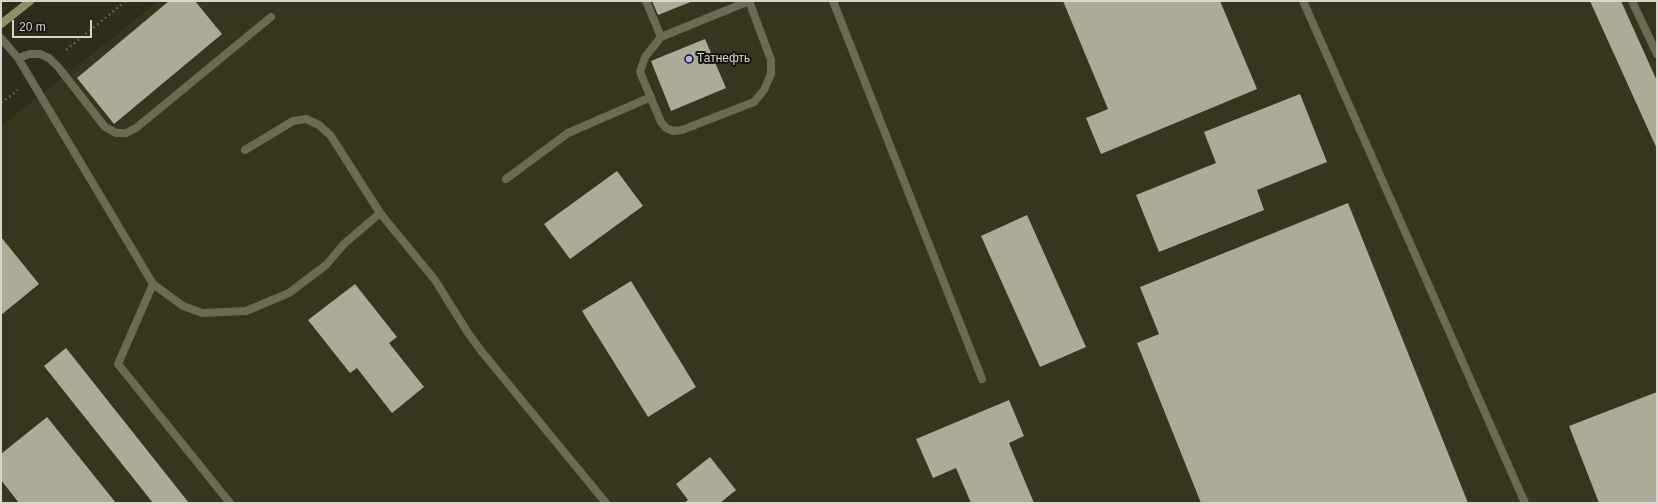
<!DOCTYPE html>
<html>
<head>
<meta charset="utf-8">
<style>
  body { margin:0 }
  #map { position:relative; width:1658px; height:504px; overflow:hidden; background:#2e2c1d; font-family:Helvetica,sans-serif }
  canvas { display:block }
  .frame { position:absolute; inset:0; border:2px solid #d7d6cd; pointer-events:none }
  .scale { position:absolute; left:12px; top:20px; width:80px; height:18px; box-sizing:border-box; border:2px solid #d7d6cd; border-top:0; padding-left:5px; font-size:12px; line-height:14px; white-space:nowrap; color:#d7d6cd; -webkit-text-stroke:3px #15140e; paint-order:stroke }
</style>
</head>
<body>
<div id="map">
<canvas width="1658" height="504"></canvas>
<div class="frame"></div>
<div class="scale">20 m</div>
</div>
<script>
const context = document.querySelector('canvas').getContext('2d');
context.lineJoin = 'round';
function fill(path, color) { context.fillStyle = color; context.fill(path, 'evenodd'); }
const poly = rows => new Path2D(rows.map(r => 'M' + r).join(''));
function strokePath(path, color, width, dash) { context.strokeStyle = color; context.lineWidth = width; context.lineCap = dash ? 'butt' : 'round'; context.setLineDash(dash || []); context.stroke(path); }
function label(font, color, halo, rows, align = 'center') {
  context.font = font + ' Helvetica,sans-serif'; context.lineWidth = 4; context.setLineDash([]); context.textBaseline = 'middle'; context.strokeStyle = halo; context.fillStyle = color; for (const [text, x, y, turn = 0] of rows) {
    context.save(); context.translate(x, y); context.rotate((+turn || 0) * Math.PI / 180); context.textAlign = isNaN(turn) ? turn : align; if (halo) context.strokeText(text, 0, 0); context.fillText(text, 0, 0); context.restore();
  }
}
fill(poly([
  [159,1,1657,1,1657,503,1,503,1,126]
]), '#38351f');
fill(poly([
  [169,1,195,1,222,34,114,124,77,78],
  [652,1,693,1,658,15],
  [1063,1,1220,1,1257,89,1101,154,1086,118,1108,109],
  [1590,1,1621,1,1657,81,1657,149],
  [705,39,726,88,671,111,651,61],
  [1300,94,1327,162,1257,190,1264,210,1159,252,1136,195,1216,163,1204,132],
  [617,171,643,206,570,259,544,224],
  [1348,203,1468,503,1201,503,1137,343,1159,334,1140,287],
  [1027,215,1086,347,1040,367,981,236],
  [1,237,39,284,1,315],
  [631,281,696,387,648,417,582,311],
  [355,284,397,337,389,343,424,387,392,413,357,368,350,373,308,320],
  [66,348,189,503,153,503,44,366],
  [1657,392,1657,503,1599,503,1569,426],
  [1009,400,1024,436,1009,443,1034,503,971,503,956,468,933,478,916,439],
  [47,417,116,503,19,503,1,480,1,454],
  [710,457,736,490,720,503,684,503,688,500,676,484]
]), '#adab98');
strokePath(poly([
  [66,50,126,1],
  [1,103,18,90]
]), '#626053', 2.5, [2, 3]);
strokePath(poly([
  [646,1,661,37,749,1],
  [833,1,982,379],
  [1303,1,1525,503],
  [1632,1,1657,54],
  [661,37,645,57,640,72,661,122,666,128,673,131,682,130,754,102,764,90,771,74,771,60,749,1],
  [1,38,18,58,153,284,183,306,202,313,246,311,289,293,326,265,344,244,380,213,331,136,319,125,306,119,293,121,245,150],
  [18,58,30,54,40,54,49,58,59,68,105,127,116,133,126,133,136,128,271,17],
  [506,179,568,133,651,97],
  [380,213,435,280,468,333,482,352,606,503],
  [153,284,118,364,230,503]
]), '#6d6a53', 8);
strokePath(poly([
  [1,24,30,1]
]), '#918d67', 8);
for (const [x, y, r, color] of [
  [689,59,4,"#adaffb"]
]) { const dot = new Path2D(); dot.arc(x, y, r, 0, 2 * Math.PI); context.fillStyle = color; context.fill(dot); strokePath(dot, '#15140e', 1.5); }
label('12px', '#d7d6cd', '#15140e', [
  ["Татнефть",697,59]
], 'left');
</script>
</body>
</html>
